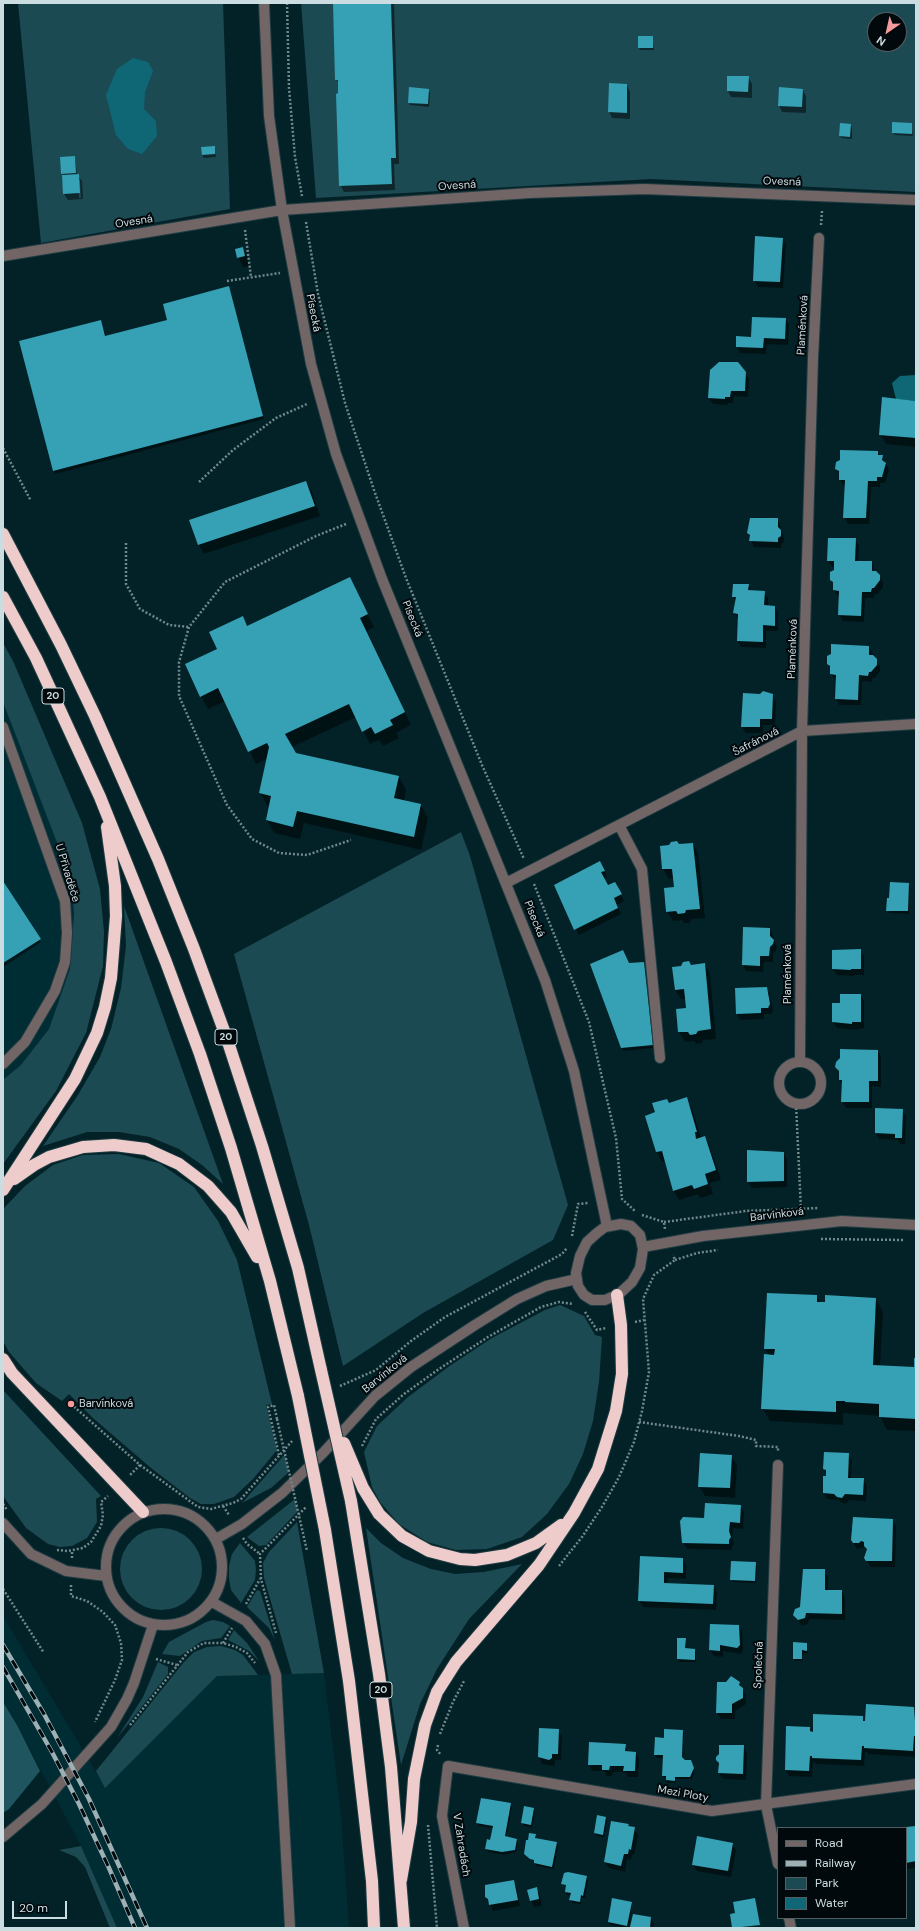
<!DOCTYPE html>
<html>
<head>
<meta charset="utf-8">
<style>
  body { margin:0 }
  #map { position:relative; width:919px; height:1931px; overflow:hidden; background:#032228; font-family:"DM Sans",sans-serif }
  canvas { display:block }
  .frame { position:absolute; inset:0; border:4px solid #ccdde1; pointer-events:none }
  .legend { position:absolute; left:777px; top:1827px; width:130px; height:92px; box-sizing:border-box; background:#01090c; border:1px solid #525e61; margin:0; padding:5px 7px; list-style:none; font-size:12px; color:#ccdde1 }
  .legend li { display:flex; align-items:center; gap:8px; height:20px }
  .legend b { width:20px; border:1px solid #525e61 }
  .north { position:absolute; left:867px; top:12px; width:40px; height:40px; box-sizing:border-box; background:#01090c; border:1px solid #525e61; border-radius:50%; rotate:214deg; font-size:11px; font-weight:700; line-height:16px; text-align:center; color:#ccdde1 }
  .north::after { content:''; display:block; margin:auto; width:14px; height:18px; background:#f59b9b; clip-path:polygon(50% 0,100% 100%,50% 72%,0 100%) }
  .scale { position:absolute; left:12px; top:1901px; width:55px; height:18px; box-sizing:border-box; border:2px solid #ccdde1; border-top:0; padding-left:5px; font-size:12px; line-height:14px; white-space:nowrap; color:#ccdde1; -webkit-text-stroke:3px #01090c; paint-order:stroke }
</style>
</head>
<body>
<div id="map">
<canvas width="919" height="1931"></canvas>
<div class="frame"></div>
<ul class="legend">
<li><b style="height:5px;background:#726565"></b>Road</li>
<li><b style="height:5px;background:#9cb0b5"></b>Railway</li>
<li><b style="height:11px;background:#1c4a53"></b>Park</li>
<li><b style="height:11px;background:#0f6775"></b>Water</li>
</ul>
<div class="north">N</div>
<div class="scale">20 m</div>
</div>
<script>
const context = document.querySelector('canvas').getContext('2d');
context.lineJoin = 'round';
function fill(path, color) { context.fillStyle = color; context.fill(path, 'evenodd'); }
const poly = rows => new Path2D(rows.map(r => 'M' + r).join(''));
function strokePath(path, color, width, dash) { context.strokeStyle = color; context.lineWidth = width; context.lineCap = dash ? 'butt' : 'round'; context.setLineDash(dash || []); context.stroke(path); }
function label(font, color, halo, rows, align = 'center') {
  context.font = font + ' "DM Sans",sans-serif'; context.lineWidth = 4; context.setLineDash([]); context.textBaseline = 'middle'; context.strokeStyle = halo; context.fillStyle = color; for (const [text, x, y, turn = 0] of rows) {
    context.save(); context.translate(x, y); context.rotate((+turn || 0) * Math.PI / 180); context.textAlign = isNaN(turn) ? turn : align; if (halo) context.strokeText(text, 0, 0); context.fillText(text, 0, 0); context.restore();
  }
}
fill(poly([
  [3,655,91,904,44,1054,3,1083],
  [3,1616,105,1787,217,1676,324,1673,341,1815,349,1928,117,1928,81,1846,17,1725,3,1702]
]), '#002c33');
fill(poly([
  [18,3,223,3,230,209,41,243],
  [301,3,916,3,916,192,651,179,316,198],
  [875,20,899,20,899,44,875,44],
  [3,643,13,661,82,823,100,889,104,932,103,966,86,1033,56,1091,3,1164,3,1080,21,1065,49,1029,70,969,74,914,71,879,3,702],
  [461,832,470,856,568,1205,553,1240,423,1313,343,1366,309,1225,234,954],
  [124,906,223,1184,202,1165,179,1149,150,1137,119,1132,87,1132,43,1146,78,1095,100,1057,111,1029,121,988,126,946],
  [119,1154,159,1163,194,1187,218,1221,237,1260,272,1404,266,1405,277,1450,253,1479,234,1497,214,1504,201,1504,190,1498,151,1468,93,1418,69,1394,62,1401,36,1383,9,1352,3,1341,3,1211,5,1207,25,1186,53,1165,83,1155],
  [560,1305,584,1316,595,1335,602,1337,599,1382,593,1421,583,1454,569,1484,547,1514,522,1537,487,1549,456,1550,427,1542,399,1524,380,1502,372,1487,364,1452,377,1426,408,1397,451,1365,492,1338,545,1310],
  [3,1390,101,1496,96,1499,97,1522,87,1538,72,1546,60,1547,48,1544,26,1528,3,1496],
  [285,1454,289,1472,271,1488,242,1503],
  [295,1499,298,1511,266,1545,259,1546,247,1537],
  [297,1522,324,1673,292,1674,264,1578,263,1563,269,1552],
  [366,1528,381,1543,403,1558,431,1569,455,1574,484,1572,522,1564,469,1619,437,1669,420,1704,401,1765],
  '120 1569a41 41 0 1 1 82 0a41 41 0 1 1-82 0Z',
  [240,1543,255,1561,256,1570,255,1580,241,1603,231,1590,229,1579,229,1566,232,1554],
  [257,1590,260,1591,275,1640,269,1628,247,1607],
  [213,1620,223,1622,230,1626,221,1638,202,1641,180,1656,162,1654,169,1642,206,1622],
  [234,1630,247,1643,259,1661,249,1651,228,1640],
  [221,1646,235,1650,243,1655,258,1675,217,1676,105,1788,96,1771,184,1662,194,1652,207,1647],
  [158,1662,168,1667,168,1674,117,1738,143,1697],
  [81,1846,114,1921,117,1928,110,1928,85,1867,76,1857,59,1850]
]), '#1c4a53');
fill(poly([
  [3,1702,17,1725,40,1771,9,1809,3,1813]
]), '#1e555f');
fill(poly([
  [133,58,148,62,153,71,145,92,144,109,156,121,157,136,142,154,128,149,116,135,106,95,117,69],
  [916,375,916,401,896,399,892,383,900,376]
]), '#0f6775');
fill(poly([
  [334,3,394,3,399,164,394,164,395,190,344,192,340,185,339,83,336,79],
  [652,37,654,50,640,50,639,48],
  [748,77,752,84,752,98,731,97,728,91],
  [627,85,630,92,630,119,612,118,609,111],
  [428,90,430,93,429,107,410,105,409,102],
  [803,90,806,96,806,113,782,112,779,105],
  [911,124,913,136,895,135,893,133],
  [851,125,852,128,852,139,842,138,840,136],
  [214,147,216,157,204,158,202,155],
  [75,157,77,175,82,181,83,199,68,200,64,194,62,173],
  [78,180,80,180,81,198,79,198],
  [756,237,783,239,786,245,783,288,758,287,755,281],
  [243,248,248,258,249,266,243,267,238,257],
  [230,290,264,419,55,474,20,342,101,321,106,337,168,320],
  [786,319,789,325,788,345,767,344,766,354,740,353,737,346],
  [745,372,749,379,748,397,734,396,733,403,728,403,728,405,713,404,709,398],
  [916,401,916,447,886,444,880,434],
  [878,452,880,456,882,456,889,470,885,483,880,483,880,487,871,487,869,524,848,524,844,517,846,486,844,486,840,480,840,475,836,469],
  [306,482,312,492,320,516,204,554,199,545,191,521],
  [778,519,784,537,784,542,781,544,781,548,754,547,748,533],
  [855,539,859,546,858,562,872,562,875,572,883,582,883,587,878,594,875,594,874,598,865,598,864,622,843,621,839,615,840,596,838,596,834,590,834,586,831,579,835,567,832,567,828,561],
  [350,579,374,627,367,631,411,725,396,733,399,738,383,746,379,740,370,744,356,717,292,747,295,754,399,777,406,790,404,801,421,805,428,818,421,850,304,823,300,839,274,833,267,820,270,806,267,805,260,793,267,759,256,764,225,701,208,709,201,696,219,650,242,617,248,627],
  [748,585,752,592,764,592,768,598,768,606,775,607,778,613,778,631,766,631,766,648,741,647,738,641,738,619,734,613,736,601,733,597],
  [869,647,880,666,880,671,875,678,872,678,872,682,862,681,861,705,839,705,836,698,837,680,835,680,831,674,831,670,828,663],
  [760,695,772,695,776,702,775,725,763,725,763,733,746,733,742,727],
  [693,844,698,853,705,918,691,919,690,923,684,923,682,920,673,921,667,911,675,888,674,878,669,879,663,869],
  [603,868,607,877,604,879,608,886,618,889,624,901,617,905,621,914,579,935,555,886],
  [3,882,41,942,3,967],
  [908,884,910,886,909,914,889,913,887,910],
  [770,929,777,947,776,950,773,954,773,962,764,962,763,972,746,971,743,965],
  [860,950,864,957,864,975,854,975,854,976,837,975,833,969],
  [643,963,654,1048,623,1051,622,1048,629,964],
  [705,964,710,974,716,1039,703,1040,702,1043,696,1044,694,1041,685,1042,679,1032,677,1010,687,1009,686,999,681,999,675,990,682,967],
  [766,988,770,994,773,1011,771,1014,764,1014,764,1019,740,1020,737,1014],
  [861,995,864,1001,864,1028,855,1030,837,1028,833,1022,833,1004,841,1004],
  [878,1051,881,1057,881,1087,872,1086,872,1108,846,1108,842,1101,843,1085,840,1080,840,1073,836,1067],
  [686,1098,692,1108,701,1138,705,1137,710,1147,721,1180,710,1183,713,1194,700,1198,698,1194,679,1200,673,1190,666,1161,662,1162,657,1152,646,1116,657,1113,669,1104],
  [876,1109,902,1110,906,1116,905,1144,900,1144,898,1140,879,1139,876,1133],
  [784,1153,787,1159,787,1187,752,1188,748,1182],
  [817,1296,821,1303,876,1299,883,1312,880,1366,915,1368,916,1359,916,1431,887,1430,880,1416,843,1413,843,1425,770,1421,762,1408,769,1355,765,1349],
  [848,1454,852,1460,851,1479,863,1479,867,1486,866,1501,849,1500,846,1504,842,1503,839,1500,827,1499,824,1493,827,1477,824,1469],
  [731,1456,737,1465,735,1498,705,1496,699,1486],
  [740,1506,744,1512,743,1529,733,1528,732,1538,734,1544,732,1546,732,1550,687,1549,683,1542,705,1519],
  [893,1520,896,1526,895,1567,871,1567,865,1558,867,1547,857,1549,852,1540],
  [915,1542,916,1542,916,1556,915,1554],
  [641,1557,683,1559,686,1565,686,1579,668,1578,667,1584,713,1586,717,1592,716,1610,643,1607,639,1601],
  [755,1563,757,1566,756,1583,733,1582,731,1579],
  [824,1570,828,1577,828,1591,842,1591,845,1598,845,1620,809,1619,808,1624,802,1626,794,1615,801,1608],
  [711,1625,739,1626,742,1632,743,1651,741,1654,723,1651,723,1657,714,1656,710,1650],
  [685,1639,686,1649,694,1650,696,1652,696,1662,679,1662,678,1659],
  [806,1644,808,1653,803,1653,803,1661,795,1661,794,1658],
  [739,1683,746,1695,746,1704,735,1711,735,1719,721,1719,717,1713],
  [914,1708,916,1711,916,1757,869,1754,867,1752,865,1752,864,1766,817,1764,813,1762,812,1777,789,1776,786,1770,810,1728,813,1733,862,1717,866,1724],
  [558,1730,562,1736,561,1760,555,1760,555,1765,553,1766,542,1764,539,1757],
  [682,1731,684,1733,683,1760,692,1764,695,1771,692,1779,676,1779,676,1783,668,1783,663,1776,664,1758,657,1758,655,1755,665,1739],
  [625,1745,628,1752,636,1753,639,1759,638,1777,628,1777,625,1772,613,1772,612,1776,607,1776,604,1771,592,1771,589,1764],
  [743,1746,747,1753,746,1780,723,1779,719,1773,719,1765,717,1760],
  [510,1804,512,1807,506,1838,516,1839,518,1842,516,1852,504,1855,488,1852,486,1849,491,1841,493,1828,479,1826,477,1823],
  [525,1807,533,1809,535,1811,532,1828,524,1826,522,1823],
  [606,1818,607,1821,604,1837,597,1836,595,1833],
  [628,1825,630,1828,634,1828,638,1835,634,1855,632,1855,631,1860,627,1859,625,1872,609,1868,605,1862],
  [916,1827,916,1868,906,1869,906,1828],
  [535,1835,536,1840,556,1843,558,1846,554,1869,536,1866,535,1862,525,1854],
  [732,1844,736,1850,731,1877,697,1871,693,1865],
  [587,1877,588,1880,585,1898,582,1898,581,1904,572,1903,571,1895,567,1895,566,1892,567,1887,563,1883],
  [513,1881,517,1888,520,1906,493,1911,486,1897],
  [536,1889,540,1895,542,1906,534,1907,531,1901,528,1890],
  [613,1899,631,1903,632,1905,629,1928,610,1925,609,1922],
  [651,1918,654,1924,654,1928,632,1928,631,1927]
]), '#0007');
fill(poly([
  [333,3,391,3,396,158,391,158,392,184,339,186,336,94,338,93,338,80,335,80],
  [638,36,653,36,653,48,638,48],
  [727,76,749,76,748,92,727,91],
  [609,83,627,84,627,113,608,112],
  [409,87,429,89,428,104,408,103],
  [779,87,803,89,802,107,778,106],
  [892,122,912,123,912,134,892,133],
  [840,123,851,124,850,137,839,136],
  [215,146,215,154,202,155,201,147],
  [75,156,76,173,61,174,60,157],
  [79,174,80,193,63,194,62,175],
  [755,236,783,238,780,282,753,281],
  [243,247,245,256,237,258,235,249],
  [229,286,263,416,53,471,19,341,101,320,105,336,167,320,163,304],
  [752,317,786,318,785,339,764,338,763,348,736,347,736,336,751,337],
  [719,362,738,362,746,372,745,391,731,391,730,397,725,397,725,399,708,398,710,370],
  [882,397,916,401,916,438,879,435],
  [840,450,878,451,878,455,883,455,882,460,886,463,882,477,877,477,877,481,868,481,866,518,843,518,845,480,839,480,839,471,835,469,836,462,840,460],
  [306,481,315,506,198,545,189,520],
  [750,518,778,518,778,527,781,530,781,536,778,538,778,542,749,541,750,535,747,533],
  [828,538,856,538,855,561,872,561,872,571,876,571,880,575,880,580,874,588,872,588,871,592,862,592,861,616,838,615,839,591,833,590,833,582,830,580,830,572,834,570,834,561,827,561],
  [350,577,368,614,360,618,405,712,390,720,393,725,375,734,371,727,362,732,349,704,285,734,296,753,399,776,394,798,421,804,414,837,297,811,293,827,266,820,271,796,259,793,269,747,267,743,248,752,218,688,200,697,185,664,217,649,209,632,243,616,247,626],
  [733,584,749,584,748,590,765,591,764,605,775,606,775,626,763,625,763,642,737,641,738,614,733,613,736,597,732,597],
  [831,644,869,646,869,655,873,655,877,659,877,665,871,672,869,672,868,676,859,675,858,700,835,699,836,675,830,674,830,666,827,664,827,656,831,654],
  [763,691,773,694,772,719,760,719,760,727,741,727,743,693,760,694],
  [677,841,679,844,693,843,700,909,686,910,685,913,678,914,676,911,666,912,664,888,674,887,672,869,662,869,660,846,669,845,671,842],
  [600,861,605,871,601,872,608,885,615,882,622,894,614,898,618,908,574,930,554,885],
  [3,881,41,939,3,963],
  [890,882,909,883,908,911,886,911,887,898,889,898],
  [743,927,770,928,770,936,774,940,773,944,770,947,769,956,760,956,760,966,742,965],
  [861,949,861,969,851,969,851,970,832,969,832,950],
  [623,950,629,963,644,962,653,1045,621,1048,590,964],
  [689,961,691,965,705,963,711,1029,698,1031,696,1034,690,1035,688,1032,678,1032,676,1009,686,1008,685,998,684,989,675,990,672,967,681,966,683,962],
  [767,987,770,1004,768,1008,761,1008,761,1013,736,1014,735,988],
  [840,994,861,994,861,1022,852,1022,852,1024,832,1022,832,1003,840,1003],
  [840,1049,878,1050,878,1081,869,1081,869,1102,841,1102,842,1080,839,1080,839,1071,835,1067,836,1062,840,1058],
  [687,1097,697,1132,695,1132,696,1139,705,1136,716,1170,705,1174,708,1184,694,1189,692,1185,673,1191,662,1151,656,1152,645,1116,655,1112,652,1103,667,1099,669,1103],
  [875,1108,903,1109,902,1138,895,1138,895,1134,875,1133],
  [747,1150,784,1152,784,1181,747,1182],
  [767,1293,817,1295,817,1302,825,1302,825,1295,876,1298,873,1365,914,1367,914,1358,916,1358,916,1419,879,1417,879,1404,845,1402,845,1401,836,1401,836,1412,761,1409,764,1354,774,1355,775,1349,764,1349],
  [824,1452,849,1453,848,1478,864,1478,863,1495,845,1494,842,1498,837,1497,834,1494,823,1493,823,1476,826,1476,826,1470,823,1469],
  [700,1453,732,1455,730,1488,698,1487],
  [705,1503,741,1505,740,1523,730,1522,729,1531,731,1537,729,1540,729,1544,682,1543,680,1521,683,1517,704,1518],
  [853,1517,893,1519,892,1561,866,1561,864,1558,867,1549,864,1546,864,1542,861,1541,859,1543,853,1543,851,1540],
  [640,1556,683,1558,683,1573,664,1572,664,1583,714,1585,713,1604,638,1601],
  [731,1561,756,1562,755,1581,730,1580],
  [803,1569,825,1569,825,1590,842,1590,842,1614,806,1613,805,1618,798,1620,793,1615,795,1609,800,1607],
  [710,1624,739,1625,740,1645,737,1648,720,1645,720,1651,709,1650],
  [677,1638,686,1638,685,1648,695,1649,695,1660,677,1659],
  [793,1642,807,1643,807,1651,802,1650,802,1659,793,1659],
  [731,1676,740,1682,739,1685,743,1688,743,1698,732,1704,732,1713,716,1713,717,1682,726,1682],
  [866,1704,914,1707,916,1736,914,1736,913,1751,864,1748,864,1746,862,1746,861,1760,812,1758,812,1756,810,1756,809,1771,785,1770,786,1726,810,1727,810,1731,813,1732,813,1714,863,1716,863,1721,865,1721],
  [539,1728,559,1729,558,1754,552,1754,552,1758,549,1760,538,1757],
  [664,1729,683,1730,682,1757,685,1760,691,1760,694,1768,690,1777,675,1777,675,1781,666,1780,666,1776,662,1776,663,1755,654,1755,655,1737,664,1738],
  [589,1742,626,1744,625,1751,636,1752,635,1771,623,1771,624,1766,610,1766,609,1770,602,1770,602,1765,588,1765],
  [719,1745,744,1745,743,1774,718,1773,719,1763,716,1760,716,1757,719,1754],
  [481,1798,511,1803,505,1836,517,1839,515,1850,502,1852,485,1849,487,1839,490,1840,493,1826,476,1823],
  [524,1806,534,1808,531,1825,521,1823],
  [597,1815,606,1817,603,1835,594,1833],
  [611,1821,629,1824,628,1826,635,1827,631,1850,629,1849,628,1854,624,1854,621,1866,604,1862],
  [916,1826,916,1861,906,1863,906,1827],
  [529,1833,536,1834,535,1838,557,1842,552,1867,534,1863,534,1860,530,1859,524,1854,526,1840,528,1840],
  [697,1836,733,1843,728,1871,692,1865],
  [568,1872,587,1876,583,1896,581,1895,580,1902,569,1900,571,1893,565,1892,566,1885,561,1884,564,1873],
  [514,1880,518,1900,489,1905,488,1899,485,1897,485,1885],
  [537,1887,539,1899,530,1901,527,1890],
  [612,1898,632,1902,627,1926,608,1922],
  [755,1898,760,1925,732,1928,730,1914,735,1913,733,1902],
  [633,1914,651,1917,650,1928,630,1927]
]), '#36a0b4');
const minor = poly([
  [264,3,269,116,282,210,311,364,336,454,382,579,545,980,574,1071,607,1226],
  [3,256,282,210,530,193,644,189,916,200],
  [3,727,65,901,67,933,65,962,55,991,25,1042,3,1064],
  [619,825,642,869,660,1058],
  [506,883,802,731,916,724],
  '779 1083a21 21 0 1 1 42 0a21 21 0 1 1-42 0Z',
  [800,1062,802,731,813,358,819,238],
  [621,1224,631,1226,640,1235,643,1249,640,1268,632,1282,619,1294,605,1300,592,1300,584,1295,578,1286,576,1273,580,1256,587,1242,597,1233,605,1227,621,1224],
  [643,1247,703,1236,842,1221,916,1225],
  [778,1465,766,1805,778,1864],
  '106 1567a58 58 0 1 1 116 0a58 58 0 1 1-116 0Z',
  [3,1523,31,1554,66,1571,106,1576],
  [216,1539,242,1524,282,1493,323,1453,375,1396,411,1367,475,1325,517,1299,546,1286,577,1279],
  [212,1602,246,1621,265,1644,276,1675,290,1928],
  [3,1837,42,1804,111,1727,127,1699,134,1683,153,1625],
  [789,1918,791,1928],
  [464,1928,442,1816,448,1766,712,1811,916,1784]
]);
const highway = poly([
  [3,534,61,645,95,716,158,859,194,949,227,1039,262,1146,298,1268,321,1370],
  [3,597,36,658,100,797,166,962,200,1054,231,1148,270,1281,298,1396],
  [14,1179,34,1165,49,1157,83,1147,114,1145,146,1149,179,1164,208,1186,231,1212,257,1257],
  [3,1190,75,1079,97,1033,105,1007,111,978,116,916,115,886,107,827],
  [3,1359,12,1373,143,1512],
  [363,1488,379,1514,402,1536,429,1551,460,1559,475,1560,507,1555,536,1543,561,1525],
  [351,1501,379,1674,391,1767,404,1928],
  [325,1530,349,1681,372,1881,374,1928],
  [401,1880,411,1822,414,1779,425,1725,437,1692,456,1662,539,1565,574,1513,598,1469,616,1411,622,1374,621,1325,617,1295]
]);
strokePath(minor, '#1f3c42', 12);
strokePath(highway, '#1f3c42', 14);
strokePath(poly([
  [287,3,289,88,295,157,302,196],
  [306,222,318,294,345,403,374,490,406,578,482,765,524,859],
  [821,225,822,211],
  [245,230,251,277],
  [227,281,280,273],
  [3,448,31,501],
  [199,482,233,450,276,418,307,404],
  [346,524,316,536,225,582,189,627,179,662,179,696,227,805,252,839,279,853,307,855,351,840],
  [126,543,126,584,140,609,169,625,189,627],
  [534,884,589,1022,616,1138,622,1199,635,1211],
  [796,1104,801,1210],
  [642,1215,664,1222,665,1229],
  [664,1222,746,1211,819,1208],
  [572,1236,578,1204,588,1203],
  [821,1239,904,1240],
  [675,1260,697,1253,718,1250],
  [585,1312,597,1330,606,1328],
  [635,1322,644,1320],
  [340,1386,376,1370,411,1341,445,1317,562,1254,567,1248],
  [71,1404,140,1465,129,1476],
  [277,1419,274,1405,268,1407,279,1455],
  [639,1422,739,1436,756,1440,756,1446,778,1447,778,1451],
  [362,1446,376,1419,404,1394,439,1369,488,1337,541,1307,559,1302,573,1304],
  [140,1465,198,1507,211,1509,233,1503,241,1499,292,1441],
  [3,1504,7,1510],
  [223,1506,229,1515],
  [243,1538,247,1544,260,1554],
  [57,1550,68,1551,83,1548,91,1542,101,1526,103,1515,101,1502,108,1496],
  [72,1558,72,1550],
  [559,1566,582,1537,602,1507,619,1477,634,1442,642,1411,649,1372,643,1299,654,1275,675,1260,673,1255],
  [71,1585,71,1596,87,1601,103,1612,115,1625,121,1643,122,1660,115,1680,95,1722],
  [3,1589,44,1653],
  [246,1604,260,1579],
  [276,1633,261,1579,260,1554,306,1507],
  [223,1643,232,1628],
  [156,1659,177,1665],
  [130,1725,188,1652,204,1643,223,1643,236,1647,247,1653,255,1663],
  [440,1734,453,1702,464,1681],
  [438,1745,437,1750,441,1755],
  [428,1825,437,1928]
]), '#71888d', 2.5, [2, 2]);
strokePath(minor, '#726565', 10);
strokePath(highway, '#edcccb', 12);
const rail = poly([
  [3,1645,44,1714,89,1799,147,1928],
  [3,1667,52,1752,79,1804,109,1868,135,1928]
]);
strokePath(rail, '#9cb0b5', 4.5);
strokePath(rail, '#01090c', 3, [9]);
const highwayBridge = poly([
  [321,1370,351,1501],
  [298,1396,325,1530],
  [344,1443,363,1488]
]);
strokePath(highwayBridge, '#1f3c42', 14, []);
strokePath(poly([
  [277,1419,307,1551]
]), '#71888d', 2.5, [2, 2]);
strokePath(highwayBridge, '#edcccb', 12);
for (const [x, y, r, color] of [
  [71,1404,4,"#f59b9b"]
]) { const dot = new Path2D(); dot.arc(x, y, r, 0, 2 * Math.PI); context.fillStyle = color; context.fill(dot); strokePath(dot, '#01090c', 1.5); }
for (const [x, y, w] of [
  [53,696,22],
  [226,1037,22],
  [381,1690,22]
]) { const box = new Path2D(); box.roundRect(x - w / 2, y - 8, w, 16, 3); context.fillStyle = '#01090c'; context.fill(box); strokePath(box, '#ccdde1', 1); }
label('bold 10px', '#ccdde1', null, [
  ["20",53,696],
  ["20",226,1037],
  ["20",381,1690]
]);
label('11px', '#ccdde1', '#01090c', [
  ["Ovesná",782,182,2],
  ["Ovesná",457,186,-4],
  ["Ovesná",134,222,-9],
  ["Písecká",313,313,79],
  ["Plaménková",803,325,-87],
  ["Písecká",412,619,68],
  ["Plaménková",793,649,-88],
  ["Šafránová",756,742,-27],
  ["U Přivaděče",67,873,73],
  ["Písecká",534,919,68],
  ["Plaménková",788,974,-90],
  ["Barvínková",777,1215,-7],
  ["Barvínková",385,1374,-39],
  ["Společná",759,1665,-88],
  ["Mezi Ploty",683,1794,10],
  ["V Zahradách",461,1845,81]
]);
label('11px', '#ccdde1', '#01090c', [
  ["Barvínková",79,1404]
], 'left');
</script>
</body>
</html>
